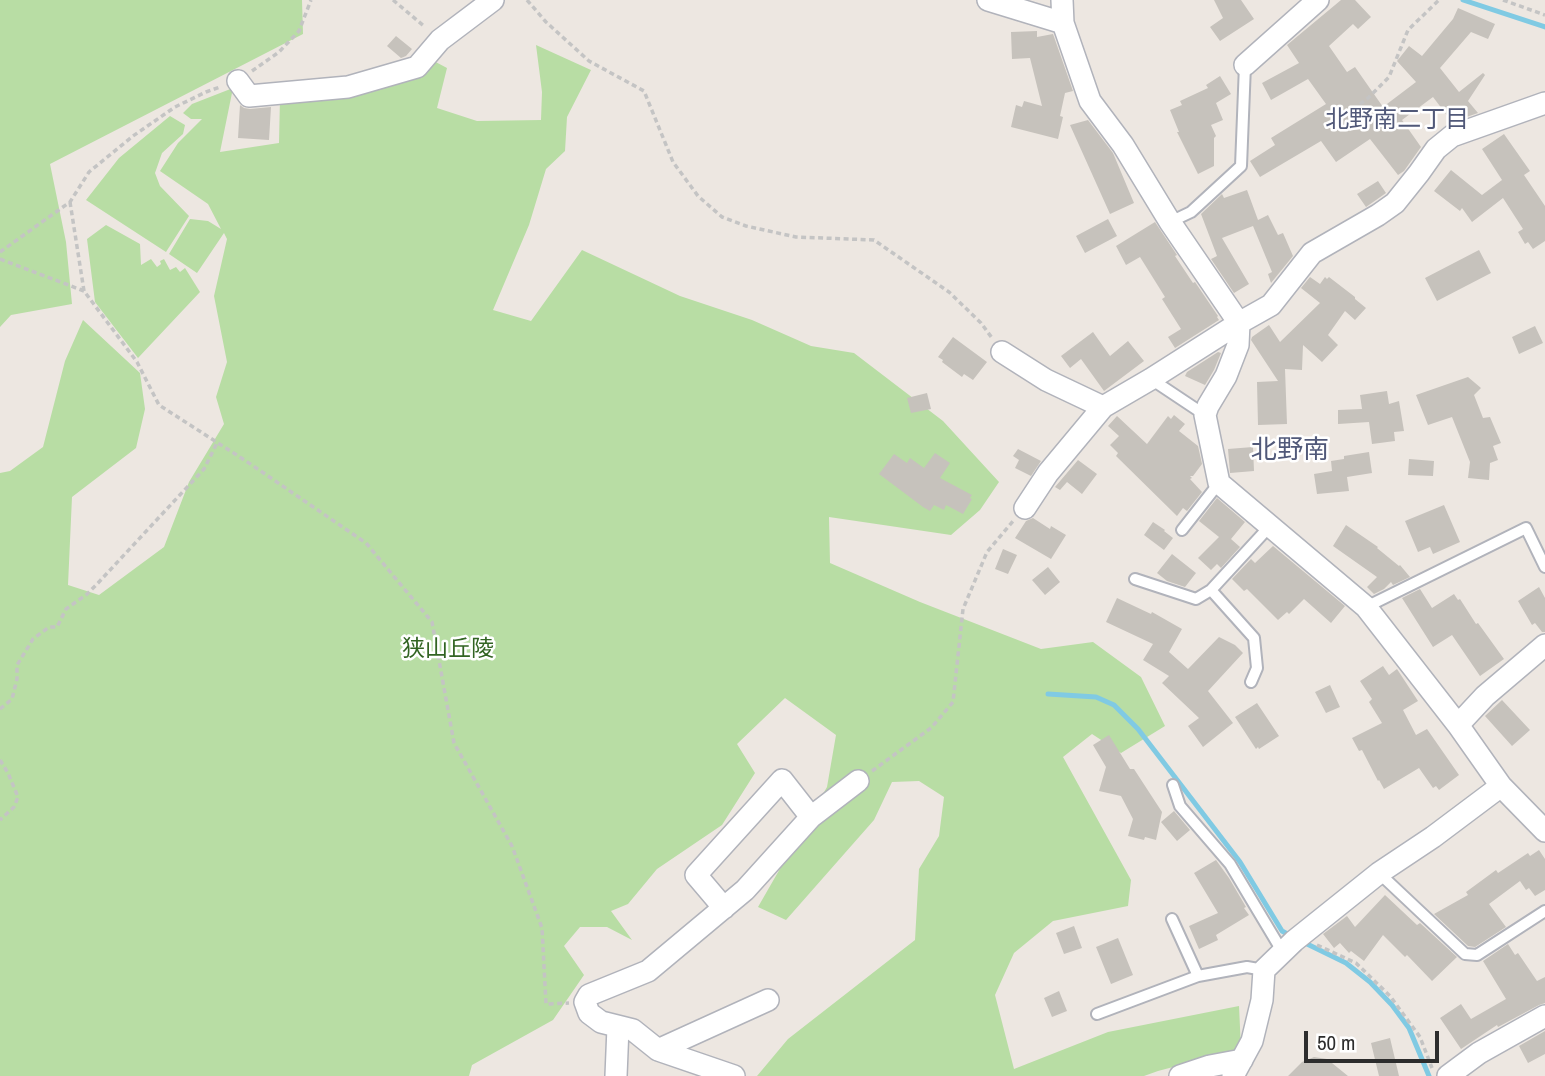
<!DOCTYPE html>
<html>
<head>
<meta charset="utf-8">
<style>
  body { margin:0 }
  #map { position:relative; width:1545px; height:1076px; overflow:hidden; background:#ede7e1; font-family:"Archivo Narrow",sans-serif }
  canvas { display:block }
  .scale { position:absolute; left:1304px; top:1031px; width:135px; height:32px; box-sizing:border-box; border:4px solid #2d2d2d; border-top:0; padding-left:9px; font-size:21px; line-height:24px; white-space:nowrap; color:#2d2d2d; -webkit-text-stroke:5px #fff; paint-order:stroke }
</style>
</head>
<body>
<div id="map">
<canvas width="1545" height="1076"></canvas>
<div class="scale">50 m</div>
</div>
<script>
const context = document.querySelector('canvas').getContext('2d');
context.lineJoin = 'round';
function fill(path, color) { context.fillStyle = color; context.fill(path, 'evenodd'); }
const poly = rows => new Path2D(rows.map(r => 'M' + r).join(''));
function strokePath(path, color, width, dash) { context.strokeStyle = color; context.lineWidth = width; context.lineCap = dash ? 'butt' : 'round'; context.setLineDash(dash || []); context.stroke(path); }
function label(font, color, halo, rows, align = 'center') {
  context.font = font + ' "Archivo Narrow","Noto Sans JP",sans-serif'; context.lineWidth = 5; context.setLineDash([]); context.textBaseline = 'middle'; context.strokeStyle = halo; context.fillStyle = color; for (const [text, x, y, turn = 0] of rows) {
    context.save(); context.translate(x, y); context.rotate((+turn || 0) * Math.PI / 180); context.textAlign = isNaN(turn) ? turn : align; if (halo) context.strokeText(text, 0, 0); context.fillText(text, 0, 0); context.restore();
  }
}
fill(poly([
  [0,0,302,0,303,34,50,164,66,242,72,304,11,315,0,327],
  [536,45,591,70,567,117,565,151,546,169,529,225,493,310,531,321,582,250,680,296,752,320,811,346,854,353,943,421,999,482,980,510,951,535,829,517,830,563,920,602,1041,649,1093,642,1141,677,1165,726,1121,753,1092,734,1063,757,1131,880,1128,906,1053,921,1014,953,995,995,1014,1069,1108,1032,1239,1006,1241,1049,1158,1071,1144,1076,757,1076,788,1039,915,940,919,869,939,836,944,797,919,781,892,782,874,820,786,920,758,907,827,787,836,735,785,698,737,744,755,773,722,825,657,869,628,904,611,911,632,940,607,927,580,927,564,946,584,975,553,1020,472,1065,469,1076,0,1076,0,473,10,471,43,447,65,361,83,320,140,373,145,409,136,448,72,497,68,585,99,595,164,547,189,482,224,424,216,397,227,362,214,296,227,239,224,233,197,273,169,254,190,219,208,221,221,229,208,204,160,171,178,143,202,119,191,119,183,113,192,104,233,88,220,152,279,143,280,98,430,59,447,68,437,108,477,121,541,120,542,92],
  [170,116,185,125,183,134,162,153,155,173,160,186,189,216,166,252,86,200,119,158],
  [106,225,140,244,141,265,151,259,157,267,161,264,160,261,164,259,170,270,176,267,180,272,185,268,200,292,138,358,95,302,87,239]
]), '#b8dda4');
strokePath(poly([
  [1463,0,1545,27],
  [1048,694,1096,697,1114,705,1138,729,1240,862,1282,931,1291,936],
  [1303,942,1346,963,1370,982,1392,1005,1409,1028,1429,1076]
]), '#80cae3', 5);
fill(poly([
  [1214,0,1241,0,1254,19,1220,41,1210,27,1223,18],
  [1341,0,1355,0,1371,17,1358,29,1353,24,1329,46,1347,72,1355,67,1383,107,1416,82,1397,61,1409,46,1422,56,1453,19,1458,8,1495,24,1488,39,1471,32,1440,68,1459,92,1483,73,1485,75,1468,101,1478,113,1452,122,1433,97,1402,120,1421,147,1404,171,1398,175,1370,139,1336,162,1321,141,1260,177,1250,161,1275,145,1271,138,1326,104,1308,79,1271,100,1262,83,1299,63,1287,45],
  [1037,31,1037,37,1053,34,1073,91,1065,93,1060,116,1063,117,1058,139,1011,127,1016,105,1022,107,1024,101,1042,106,1030,58,1012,59,1011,32],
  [396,36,412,49,406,56,401,58,387,46],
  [1220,76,1231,94,1216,103,1223,120,1211,125,1216,136,1214,138,1214,166,1198,174,1177,132,1179,132,1170,110,1182,105,1180,101,1208,88,1206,85],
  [240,105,244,108,250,109,271,107,269,140,238,138],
  [1088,120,1113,153,1134,203,1110,214,1070,125],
  [1504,134,1530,171,1524,175,1545,206,1545,241,1533,249,1528,242,1525,244,1518,232,1523,229,1503,198,1472,222,1462,208,1460,211,1434,191,1451,170,1482,195,1502,180,1482,149],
  [1378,181,1386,193,1366,207,1357,194],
  [1247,190,1258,220,1268,215,1278,235,1283,233,1293,256,1271,283,1268,274,1272,272,1253,226,1222,238,1249,284,1234,293,1211,259,1217,256,1201,214,1222,194,1224,198],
  [1108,219,1117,236,1085,253,1076,236],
  [1155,222,1177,255,1175,256,1193,283,1195,282,1218,316,1217,317,1219,320,1175,348,1168,337,1181,329,1162,299,1165,297,1140,257,1126,265,1116,246],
  [1479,250,1491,273,1437,301,1425,278],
  [1310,277,1320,284,1325,277,1327,279,1329,277,1355,297,1355,299,1366,308,1355,320,1345,311,1328,335,1338,345,1322,362,1303,345,1302,370,1285,369,1287,424,1258,425,1257,382,1278,381,1251,340,1252,337,1269,325,1280,342,1320,303,1301,288],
  [1535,326,1543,343,1519,354,1512,337],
  [1093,332,1110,356,1128,341,1144,361,1104,391,1081,359,1070,368,1061,356],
  [953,337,987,362,973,380,964,374,962,377,942,362,943,360,938,357],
  [1218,352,1221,353,1214,370,1205,385,1185,376,1187,372],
  [1468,377,1481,388,1474,395,1483,418,1490,417,1501,443,1493,446,1498,460,1490,463,1489,480,1468,478,1470,462,1452,417,1428,425,1416,395],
  [1387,391,1389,404,1399,401,1404,431,1394,432,1395,441,1372,444,1369,422,1338,424,1338,410,1362,409,1360,395],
  [927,393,931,409,911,413,907,398],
  [1174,415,1185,424,1179,431,1198,446,1202,464,1193,476,1190,476,1192,478,1190,479,1202,492,1187,511,1183,508,1177,516,1116,456,1118,453,1110,445,1119,436,1108,426,1117,416,1147,444,1168,416,1171,419],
  [1253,447,1254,471,1230,473,1228,449],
  [1018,449,1041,461,1031,476,1015,468,1019,460,1013,456],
  [1369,452,1372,473,1347,477,1349,491,1317,494,1314,474,1332,471,1331,461,1344,459,1344,456],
  [935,453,950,463,940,478,972,495,970,498,972,499,963,514,946,505,944,510,934,505,930,511,923,507,879,474,894,454,907,463,910,458,924,468],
  [1409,459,1434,461,1433,476,1408,475],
  [1078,460,1097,474,1082,494,1067,482,1060,490,1055,487],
  [1217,498,1245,522,1231,539,1240,547,1221,568,1217,564,1211,570,1198,558,1219,537,1199,521],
  [1444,505,1460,542,1433,554,1430,547,1418,552,1405,521],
  [1033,518,1050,529,1051,526,1066,535,1051,559,1015,538,1026,521],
  [1153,522,1165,530,1164,531,1173,538,1164,550,1144,535],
  [1346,525,1378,547,1377,548,1399,566,1400,565,1410,577,1393,585,1391,582,1384,589,1374,594,1367,587,1377,577,1333,546],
  [1273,546,1345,606,1331,623,1304,599,1289,614,1287,612,1278,620,1247,589,1244,591,1232,579,1251,559,1255,563],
  [1003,549,1017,555,1008,574,995,569],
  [1172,554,1196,573,1185,587,1167,581,1157,573],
  [1048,567,1060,582,1045,595,1032,580],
  [1539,587,1545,598,1545,632,1542,632,1535,623,1532,625,1518,601],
  [1420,589,1432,608,1454,594,1458,600,1460,599,1476,624,1478,623,1504,659,1480,676,1452,635,1433,647,1402,598],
  [1117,598,1151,614,1152,612,1182,629,1169,652,1188,669,1219,637,1235,645,1243,653,1208,691,1233,723,1203,747,1188,726,1199,718,1162,683,1169,676,1143,660,1153,644,1106,622],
  [1383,666,1389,675,1397,669,1418,701,1403,710,1416,735,1427,729,1459,775,1439,790,1436,786,1433,788,1419,768,1384,789,1379,780,1378,781,1362,750,1359,751,1352,738,1382,723,1369,702,1372,699,1360,681],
  [1330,685,1340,707,1326,713,1315,692],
  [1502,700,1530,730,1512,746,1485,716],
  [1257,703,1279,736,1259,749,1258,747,1256,749,1235,717],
  [1109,735,1130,769,1134,769,1162,812,1156,840,1145,837,1144,840,1128,836,1133,819,1121,796,1099,791,1106,767,1093,745],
  [1174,811,1190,830,1177,841,1161,822],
  [1539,850,1545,859,1545,890,1535,896,1529,888,1526,890,1520,881,1489,904,1506,927,1475,947,1468,946,1434,914,1468,895,1466,892,1496,870,1498,873,1528,853,1530,856],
  [1216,860,1229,878,1246,907,1244,908,1249,915,1216,935,1218,940,1199,949,1189,926,1218,913,1194,873],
  [1385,895,1417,925,1420,923,1457,957,1432,981,1407,955,1405,957,1383,935,1364,961,1351,951,1349,953,1340,943,1334,948,1323,934,1347,916,1355,927],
  [1074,926,1082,948,1064,954,1056,933],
  [1118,938,1133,975,1111,984,1096,947],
  [1508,944,1515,955,1518,953,1537,981,1545,977,1545,1003,1539,1005,1498,1027,1497,1025,1461,1049,1440,1018,1461,1004,1471,1019,1506,999,1483,961],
  [1059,991,1067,1011,1052,1017,1044,998],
  [1545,1031,1545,1054,1528,1063,1519,1046],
  [1390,1038,1399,1076,1379,1076,1371,1043],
  [1314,1057,1327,1059,1348,1076,1288,1076,1302,1062]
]), '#c6c2bc');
const lane = poly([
  [1170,222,1191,212,1241,166,1245,65],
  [1151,379,1205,415],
  [1182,530,1219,483],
  [1135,579,1196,599,1211,590],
  [1366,607,1526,528,1545,567],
  [1251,682,1257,668,1254,638,1211,590,1270,526],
  [1173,785,1180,806,1230,864,1282,951],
  [1379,873,1465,954,1477,955,1545,911],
  [1172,919,1198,976,1247,967,1264,970],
  [1097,1014,1198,976]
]);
const street = poly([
  [988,0,1063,23],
  [1062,0,1063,23,1090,101,1123,145,1170,222,1239,323,1238,345,1226,376,1208,406,1205,415,1219,483,1366,607,1458,725,1501,786,1545,831],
  [1245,65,1318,0],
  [238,81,249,96,348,87,417,67,440,40,493,0],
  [1002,352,1046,380,1103,407],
  [1025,508,1048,473,1103,407,1151,379,1239,323,1271,305,1312,253,1378,215,1395,203,1419,173,1436,149,1452,136,1545,103],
  [1458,725,1485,696,1545,645],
  [724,908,696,875,782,780,811,817],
  [768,1000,658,1050,633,1030,601,1022,589,1013,585,1002,589,995,648,971,745,890,811,817,858,781],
  [658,1050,734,1076],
  [616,1076,618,1027],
  [1180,1076,1210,1066,1242,1060],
  [1233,1076,1252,1041,1262,1000,1264,970,1294,941,1379,873,1433,837,1501,786],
  [1448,1076,1479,1053,1545,1016]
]);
strokePath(lane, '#b1b3bb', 14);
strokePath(street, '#b1b3bb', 24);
strokePath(poly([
  [393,0,425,27],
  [527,0,546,22,589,61,644,91,673,162,698,196,722,217,746,226,796,237,874,240,949,292,981,323,992,338],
  [1503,0,1545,15],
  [252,71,279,52,299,31,311,0],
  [1333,125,1368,98,1389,77,1408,30,1439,0],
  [70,202,84,291,137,362,159,405,246,461,366,543,432,622,454,743,512,846,542,928,546,1004,569,1003],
  [0,252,70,202,89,172,133,136,175,107,206,92,220,87],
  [0,259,84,291],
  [0,709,12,699,17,679,17,665,33,639,49,627,57,627,66,609,86,595,98,583,204,469,217,443],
  [0,760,8,773,18,797,14,807,0,820],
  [872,771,931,728,953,702,963,609,987,552,1014,520],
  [1317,945,1356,963,1390,996,1420,1037,1432,1068]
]), '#c4c4c4', 3.5, [5, 3.5]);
strokePath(lane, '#fff', 10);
strokePath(street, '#fff', 21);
label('23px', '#326423', '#fff', [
  ["狭山丘陵",448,650]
]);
label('24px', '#515979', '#fff', [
  ["北野南二丁目",1397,121]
]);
label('26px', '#515979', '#fff', [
  ["北野南",1290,451]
]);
</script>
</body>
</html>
